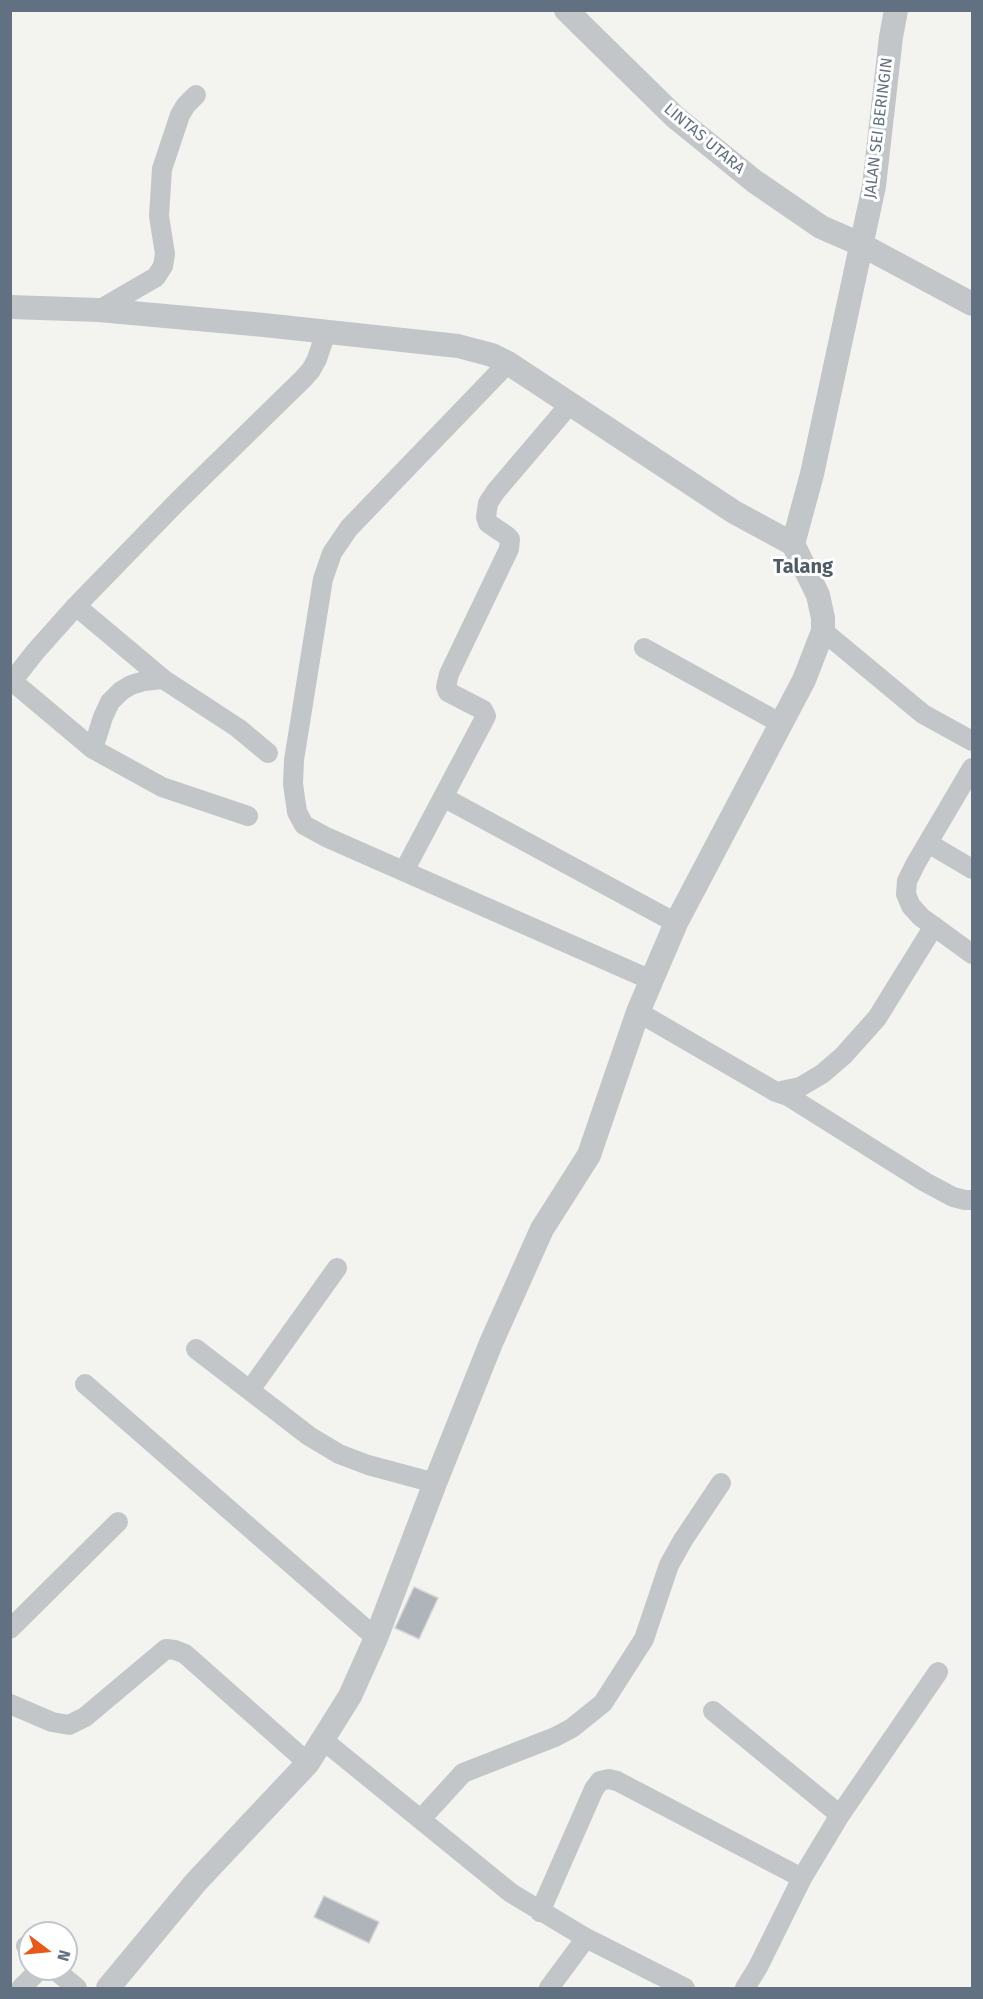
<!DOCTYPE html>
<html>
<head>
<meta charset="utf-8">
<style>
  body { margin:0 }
  #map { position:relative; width:983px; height:1999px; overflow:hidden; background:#f3f4ef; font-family:"Fira Sans",sans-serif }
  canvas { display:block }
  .frame { position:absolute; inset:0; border:12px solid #617182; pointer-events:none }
  .north { position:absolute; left:18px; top:1921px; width:60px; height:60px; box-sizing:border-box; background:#fff; border:2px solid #c0c6cd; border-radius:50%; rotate:106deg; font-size:16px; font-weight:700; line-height:24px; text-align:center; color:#617182 }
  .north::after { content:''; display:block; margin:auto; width:21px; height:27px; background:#ea5819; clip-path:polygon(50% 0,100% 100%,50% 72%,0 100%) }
</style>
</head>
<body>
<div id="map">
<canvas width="983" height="1999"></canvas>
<div class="frame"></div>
<div class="north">N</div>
</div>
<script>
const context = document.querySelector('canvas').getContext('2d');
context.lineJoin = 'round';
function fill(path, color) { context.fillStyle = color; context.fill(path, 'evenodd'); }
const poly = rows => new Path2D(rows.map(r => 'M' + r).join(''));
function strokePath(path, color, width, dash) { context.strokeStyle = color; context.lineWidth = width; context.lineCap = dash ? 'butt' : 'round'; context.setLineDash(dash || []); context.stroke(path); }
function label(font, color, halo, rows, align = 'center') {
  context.font = font + ' "Fira Sans",sans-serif'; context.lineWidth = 6; context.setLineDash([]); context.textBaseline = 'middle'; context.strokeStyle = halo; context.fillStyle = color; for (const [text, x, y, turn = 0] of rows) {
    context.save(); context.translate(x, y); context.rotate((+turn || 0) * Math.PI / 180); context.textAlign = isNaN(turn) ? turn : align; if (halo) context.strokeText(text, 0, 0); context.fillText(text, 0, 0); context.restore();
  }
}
const building = poly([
  [414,1587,438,1598,419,1639,395,1628,414,1587],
  [324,1896,379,1922,369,1943,314,1917,324,1896]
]);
fill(building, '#aeb4ba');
strokePath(building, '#d4d5d2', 1.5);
strokePath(poly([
  [99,310,156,277,163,266,165,254,159,216,162,169,180,115,186,105,196,95],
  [508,363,349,528,332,553,323,579,294,760,293,784,297,812,304,825,326,837,651,980],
  [76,606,163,679,238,728,268,753],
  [823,631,923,714,972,741],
  [644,648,780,723],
  [12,681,93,749,162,787,248,816],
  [10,684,35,652,76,606,178,501,303,379,311,370,317,359,326,332],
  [93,749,103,717,110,702,121,691,131,685,144,681,163,679],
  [972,768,916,863,907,881,906,894,911,906,921,917,972,954],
  [443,797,676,923],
  [928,843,972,869],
  [404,871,486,716,483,710,448,692,446,687,449,674,509,549,510,539,507,536,488,523,486,517,488,503,496,491,570,404],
  [638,1012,776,1092,788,1096,925,1182,953,1197,965,1200,972,1200],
  [776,1092,800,1087,822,1074,843,1056,877,1018,934,926],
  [196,1349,309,1436,339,1454,368,1465,435,1483],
  [85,1384,376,1638],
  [250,1390,337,1268],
  [10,1629,118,1522],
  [10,1704,52,1722,69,1725,85,1717,166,1649,175,1650,185,1654,308,1763],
  [713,1711,840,1815],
  [323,1740,511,1893,586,1938,685,1988],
  [421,1819,463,1773,555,1737,572,1728,603,1703,644,1639,669,1565,683,1540,721,1483],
  [540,1912,594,1789,600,1781,609,1779,617,1781,802,1878],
  [26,1946,30,1949],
  [54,1969,77,1988],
  [21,1988,40,1969],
  [549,1988,586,1938],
  [745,1988,758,1967,802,1878,840,1815,938,1672]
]), '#c3c6c9', 20);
strokePath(poly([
  [566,10,675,117,754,181,821,227,860,244,972,304],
  [10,307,99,310,264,325,458,346,492,355,508,363,734,512,793,544,818,595,823,618,823,631,804,680,676,923,638,1012,589,1155,542,1229,491,1343,435,1483,376,1638,350,1696,308,1763,196,1882,108,1988],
  [793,544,812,474,874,186,891,37,896,10]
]), '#c3c6c9', 24);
label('16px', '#617182', '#fff', [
  ["JALAN SEI BERINGIN",879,128,-83],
  ["LINTAS UTARA",704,139,40]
]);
label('bold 20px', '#4f5b66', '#fff', [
  ["Talang",803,567]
]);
</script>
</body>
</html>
